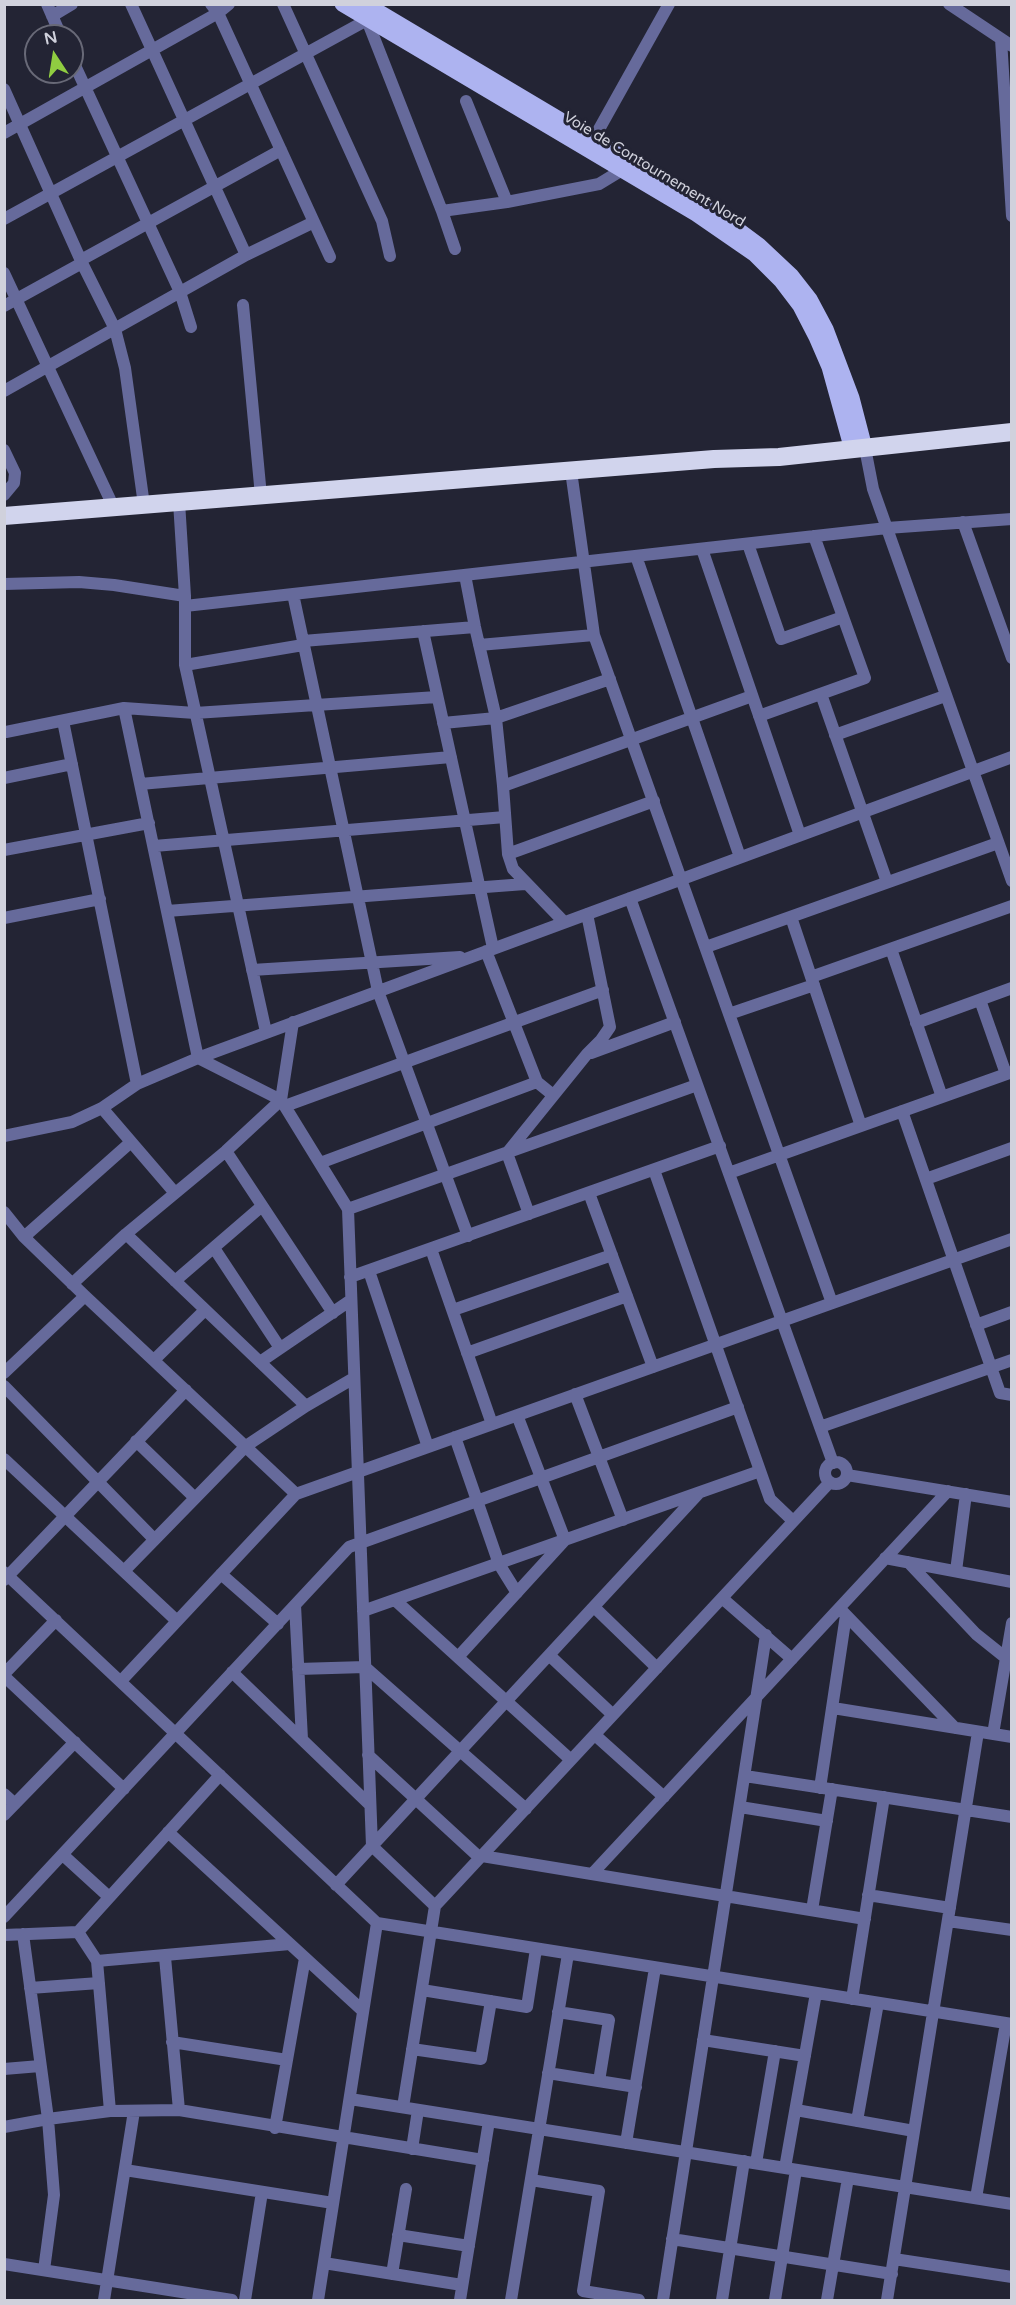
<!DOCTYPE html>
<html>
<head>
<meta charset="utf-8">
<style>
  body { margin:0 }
  #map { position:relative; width:1016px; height:2305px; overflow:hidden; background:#232434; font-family:"Varela Round",sans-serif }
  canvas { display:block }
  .frame { position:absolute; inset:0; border:6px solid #d0d1dc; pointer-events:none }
  .north { position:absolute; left:24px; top:24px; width:60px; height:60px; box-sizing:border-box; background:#232434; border:2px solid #686977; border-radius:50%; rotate:348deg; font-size:16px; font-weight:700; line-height:24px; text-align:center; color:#d0d1dc }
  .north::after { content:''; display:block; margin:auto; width:21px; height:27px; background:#90cd41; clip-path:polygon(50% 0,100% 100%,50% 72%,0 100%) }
</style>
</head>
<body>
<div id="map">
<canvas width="1016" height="2305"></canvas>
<div class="frame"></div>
<div class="north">N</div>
</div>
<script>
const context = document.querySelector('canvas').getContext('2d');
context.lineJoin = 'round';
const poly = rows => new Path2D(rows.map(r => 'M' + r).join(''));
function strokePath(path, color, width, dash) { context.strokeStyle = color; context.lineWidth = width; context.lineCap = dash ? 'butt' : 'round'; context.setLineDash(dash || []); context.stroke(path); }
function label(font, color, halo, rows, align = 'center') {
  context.font = font + ' "Varela Round",sans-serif'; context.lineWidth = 6; context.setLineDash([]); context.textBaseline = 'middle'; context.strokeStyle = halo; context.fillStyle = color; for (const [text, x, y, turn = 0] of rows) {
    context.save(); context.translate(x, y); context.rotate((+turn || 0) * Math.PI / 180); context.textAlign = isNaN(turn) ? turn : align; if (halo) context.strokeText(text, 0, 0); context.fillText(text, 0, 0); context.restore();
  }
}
strokePath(poly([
  [47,4,61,36],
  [131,4,246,255],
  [211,4,218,13,330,257],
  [283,4,382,221,390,256],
  [949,4,1012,46],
  [52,16,72,4],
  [368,16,367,20,442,211,507,202,599,184,622,170],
  [1001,39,1012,216],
  [72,59,180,292,191,327],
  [4,89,82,263,115,329,125,368,144,505],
  [466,101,507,202],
  [4,133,218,13,229,4],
  [593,140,669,4],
  [442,211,455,249],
  [4,219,367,20],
  [81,260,281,150],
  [4,273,114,508],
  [243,305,261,496],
  [4,306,82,263],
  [4,391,246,255,314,222],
  [865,448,873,489,1012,881],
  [4,450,15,473,14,483,4,495],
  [571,471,594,635,832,1303],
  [179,502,185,596,185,665,266,1032],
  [963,522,1012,658],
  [748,544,781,639,843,617],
  [702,549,800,835],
  [636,556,740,857],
  [465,575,475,627,496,718,503,786,508,854,513,869,564,922],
  [4,584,79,582,114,585,185,596],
  [293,594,378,991,468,1236],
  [185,606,887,528,1012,519],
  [423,631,493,948],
  [303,641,475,627],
  [479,645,594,635],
  [185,665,303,645],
  [821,694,887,882],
  [124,708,198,1058],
  [759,716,865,678,814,536],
  [63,721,137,1084],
  [443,723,496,718,610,679],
  [6,732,124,708,195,713,437,697],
  [835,735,945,696],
  [4,778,72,764],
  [140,784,451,757],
  [503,786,752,696],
  [154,846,505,817],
  [4,850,149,823],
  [508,854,654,801],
  [630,898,833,1463],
  [167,911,525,884],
  [791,917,861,1126],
  [4,918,100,899],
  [706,947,998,843],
  [891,949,942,1097],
  [486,951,537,1082,553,1095],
  [252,970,460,957],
  [811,977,1012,906],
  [980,1000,1006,1074],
  [729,1014,814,985],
  [916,1023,1012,988],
  [591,1053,675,1022],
  [198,1058,281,1100,348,1209,372,1846,435,1906],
  [285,1106,603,990],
  [102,1108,175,1193],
  [902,1111,1000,1393,1012,1395],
  [4,1136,72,1122,102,1108,137,1084,198,1058,1012,757],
  [226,1151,333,1313],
  [320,1163,537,1082],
  [654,1170,770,1499,793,1521],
  [729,1173,1012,1072],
  [926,1179,1012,1148],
  [589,1193,653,1367],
  [348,1209,697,1085],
  [4,1212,24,1237,85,1296,296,1494],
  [529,1214,507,1153,587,1054,601,1040,610,1027,587,914],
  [126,1234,306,1406],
  [24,1237,131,1142],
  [214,1248,280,1348],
  [431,1249,492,1424],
  [369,1271,428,1447],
  [350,1277,720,1146],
  [175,1281,262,1206],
  [72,1284,126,1234,226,1151,281,1100,293,1022],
  [453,1310,612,1255],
  [976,1325,1012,1312],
  [467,1353,627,1296],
  [154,1360,205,1310],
  [260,1362,351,1300],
  [4,1373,85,1296],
  [4,1386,154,1539],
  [575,1394,623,1520],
  [820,1427,1012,1360],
  [455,1437,499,1564,517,1593],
  [136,1441,195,1498],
  [4,1459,177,1621],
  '825 1473a11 11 0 1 1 22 0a11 11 0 1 1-22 0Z',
  [847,1475,1012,1502],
  [885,1558,1012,1582],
  [908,1562,976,1634,1006,1658],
  [124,1571,246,1446,306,1406,354,1378],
  [956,1571,966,1494],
  [4,1572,377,1923,1012,2024],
  [221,1574,278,1624],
  [4,1580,186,1390],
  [722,1598,792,1659],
  [396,1601,571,1760],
  [295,1605,302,1739],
  [594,1607,657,1668],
  [363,1611,760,1471],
  [843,1612,955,1728],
  [549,1655,613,1715],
  [458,1657,565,1540,517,1415],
  [298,1669,365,1667,526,1809],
  [232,1672,370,1805],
  [4,1674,56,1620],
  [4,1676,124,1789],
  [121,1681,296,1494,1012,1239],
  [833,1708,1012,1737],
  [993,1734,1012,1623],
  [595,1735,664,1797],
  [368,1755,480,1858],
  [745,1776,1012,1817],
  [820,1788,846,1615],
  [4,1794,15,1804],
  [740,1807,827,1821],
  [4,1815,75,1742],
  [168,1832,363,2011],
  [63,1855,109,1897],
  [482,1856,865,1919],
  [592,1874,948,1491],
  [336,1885,700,1492],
  [868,1895,950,1908],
  [812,1910,832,1789],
  [4,1917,349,1547,738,1407],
  [948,1921,1012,1930],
  [78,1932,97,1961,110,2111],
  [23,1934,48,2119,54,2195,44,2270],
  [4,1935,78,1932,220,1775],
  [165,1957,179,2110],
  [97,1961,290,1944],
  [30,1988,99,1983],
  [422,1990,527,2007,536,1949],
  [852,1999,884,1797],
  [558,2012,609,2020,599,2081],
  [703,2040,805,2056],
  [172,2042,287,2060],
  [412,2049,481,2059,491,2001],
  [4,2069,40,2066],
  [548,2073,636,2087],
  [350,2099,1012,2204],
  [403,2107,435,1906,830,1482],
  [796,2110,914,2131],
  [857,2121,878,2003],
  [4,2127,48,2119,110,2111,179,2110,483,2160],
  [275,2128,305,1958],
  [626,2143,655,1968],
  [412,2149,418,2110],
  [756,2163,775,2051],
  [785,2168,816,1993],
  [125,2170,333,2203],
  [531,2180,599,2191,583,2291,639,2300],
  [976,2198,1006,2023],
  [398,2235,469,2246],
  [672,2239,892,2274],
  [894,2259,1012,2277],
  [324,2263,462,2285],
  [4,2264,232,2300],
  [392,2274,406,2189],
  [104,2300,134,2111],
  [245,2300,262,2192],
  [318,2300,377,1923],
  [460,2300,489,2121],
  [511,2300,568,1954],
  [663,2300,766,1635],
  [722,2300,744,2161],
  [775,2300,796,2170],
  [827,2300,848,2178],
  [887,2300,978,1732]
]), '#666a9b', 12);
strokePath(poly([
  [342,4,696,214,754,254,781,281,800,306,816,337,829,367,852,450],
  [366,4,712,210,759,245,792,276,810,299,826,329,852,398,865,448]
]), '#adb3f0', 15);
strokePath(poly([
  [4,516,714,459,779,457,1012,432]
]), '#d1d4ed', 18);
label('15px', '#d0d1dc', '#232434', [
  ["Voie de Contournement Nord",654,170,31]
]);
</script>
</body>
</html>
